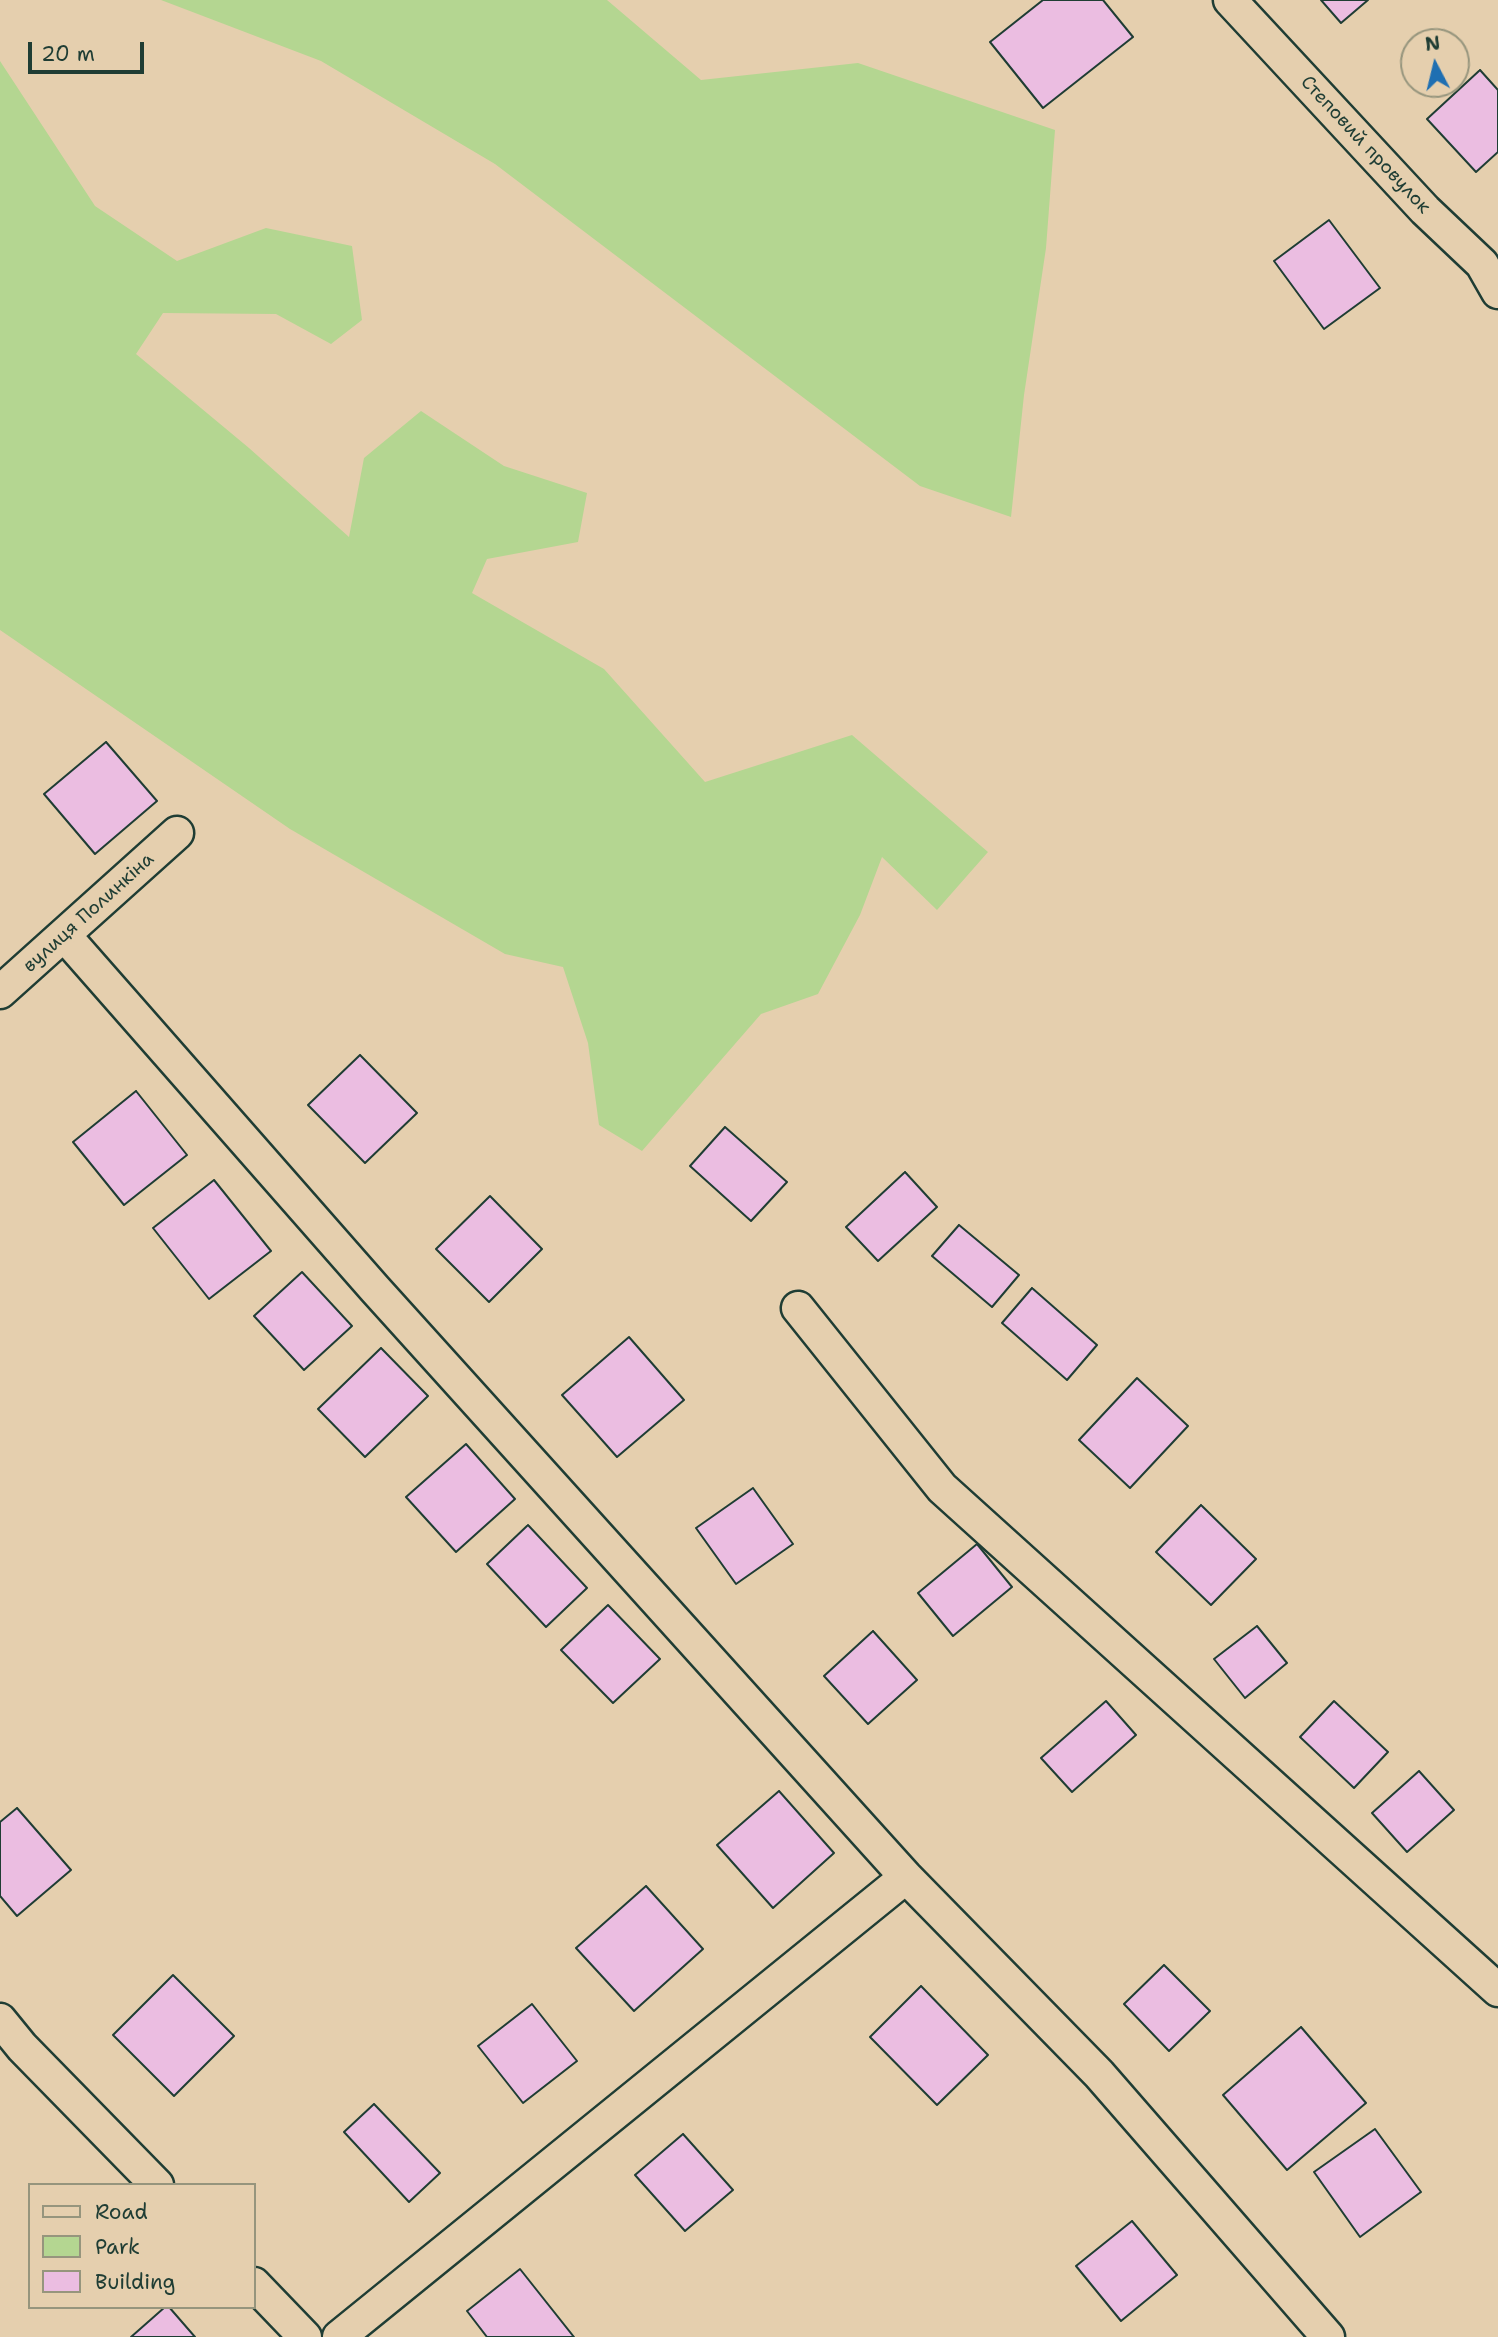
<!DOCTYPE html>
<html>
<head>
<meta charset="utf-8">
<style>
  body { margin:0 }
  #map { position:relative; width:1498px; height:2337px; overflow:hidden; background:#e5cfae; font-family:"Shantell Sans",sans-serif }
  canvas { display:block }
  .legend { position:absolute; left:28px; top:2183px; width:228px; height:126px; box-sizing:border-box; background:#e5cfae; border:2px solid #96957d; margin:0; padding:9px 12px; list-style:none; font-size:21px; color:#1f3d34 }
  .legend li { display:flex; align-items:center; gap:14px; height:35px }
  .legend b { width:35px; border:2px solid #96957d }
  .north { position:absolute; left:1400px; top:28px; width:70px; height:70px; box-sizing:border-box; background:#e5cfae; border:2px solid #96957d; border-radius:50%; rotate:353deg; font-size:19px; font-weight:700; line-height:28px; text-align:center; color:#1f3d34 }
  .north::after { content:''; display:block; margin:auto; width:24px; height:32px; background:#1f6fb2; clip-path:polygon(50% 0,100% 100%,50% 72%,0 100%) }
  .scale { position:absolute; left:28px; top:42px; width:116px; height:32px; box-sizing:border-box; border:4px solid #1f3d34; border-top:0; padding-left:9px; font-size:21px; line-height:24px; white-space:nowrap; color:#1f3d34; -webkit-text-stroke:5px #e5cfae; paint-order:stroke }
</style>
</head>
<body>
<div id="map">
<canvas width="1498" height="2337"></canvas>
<ul class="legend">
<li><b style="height:9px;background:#e5cfae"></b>Road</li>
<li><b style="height:19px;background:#b4d691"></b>Park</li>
<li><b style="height:19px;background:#ebbde1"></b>Building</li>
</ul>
<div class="north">N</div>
<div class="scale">20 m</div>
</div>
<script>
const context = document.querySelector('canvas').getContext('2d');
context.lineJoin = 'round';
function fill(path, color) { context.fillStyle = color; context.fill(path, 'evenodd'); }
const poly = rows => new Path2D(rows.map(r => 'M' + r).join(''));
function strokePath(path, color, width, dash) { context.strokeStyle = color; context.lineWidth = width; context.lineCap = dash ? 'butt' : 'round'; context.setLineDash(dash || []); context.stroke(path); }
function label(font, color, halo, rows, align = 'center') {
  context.font = font + ' "Shantell Sans",sans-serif'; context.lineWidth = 7; context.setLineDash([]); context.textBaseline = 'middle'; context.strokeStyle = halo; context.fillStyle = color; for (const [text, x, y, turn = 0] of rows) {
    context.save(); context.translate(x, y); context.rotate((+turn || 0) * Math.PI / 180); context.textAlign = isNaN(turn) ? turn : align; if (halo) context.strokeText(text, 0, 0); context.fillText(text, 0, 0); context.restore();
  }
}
fill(poly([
  [161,0,607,0,701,80,858,63,1055,130,1046,248,1024,395,1011,517,920,486,495,164,321,61],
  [0,61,95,206,177,261,266,228,352,246,362,320,331,344,276,314,163,313,136,354,249,448,349,537,364,458,421,411,504,466,587,493,578,542,487,559,472,593,604,669,705,782,852,735,988,852,937,910,882,857,860,915,818,994,761,1014,642,1151,599,1125,588,1043,563,967,505,954,290,829,0,630]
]), '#b4d691');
const building = poly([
  [1043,0,1103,0,1133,37,1043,108,990,42,1043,0],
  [1321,0,1368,0,1341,23,1321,0],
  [1480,70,1498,90,1498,152,1476,172,1427,119,1480,70],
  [1329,220,1380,288,1324,329,1274,261,1329,220],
  [106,742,157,801,95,854,44,794,106,742],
  [360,1055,417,1113,365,1163,308,1105,360,1055],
  [136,1091,187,1155,124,1205,73,1142,136,1091],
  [725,1127,787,1182,751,1221,690,1166,725,1127],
  [905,1172,937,1207,878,1261,846,1227,905,1172],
  [214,1180,271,1251,209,1299,153,1228,214,1180],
  [490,1196,542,1249,489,1302,436,1249,490,1196],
  [959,1225,1019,1275,992,1307,932,1256,959,1225],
  [302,1272,352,1326,304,1370,254,1316,302,1272],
  [1032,1288,1097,1345,1067,1380,1002,1323,1032,1288],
  [629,1337,684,1400,617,1457,562,1395,629,1337],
  [381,1348,428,1396,365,1457,318,1409,381,1348],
  [1137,1378,1188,1426,1130,1488,1079,1440,1137,1378],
  [466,1444,515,1499,456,1552,406,1497,466,1444],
  [753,1488,793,1544,736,1584,696,1528,753,1488],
  [1201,1505,1256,1559,1211,1605,1156,1552,1201,1505],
  [528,1525,587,1588,546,1627,487,1564,528,1525],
  [977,1544,1012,1587,953,1636,918,1593,977,1544],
  [608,1605,660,1659,613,1703,561,1650,608,1605],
  [1257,1626,1287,1663,1245,1698,1214,1659,1257,1626],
  [873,1631,917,1680,868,1724,824,1676,873,1631],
  [1106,1701,1136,1735,1072,1792,1041,1758,1106,1701],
  [1334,1701,1388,1752,1354,1788,1300,1737,1334,1701],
  [1419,1771,1454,1810,1407,1852,1372,1813,1419,1771],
  [779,1791,834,1853,773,1908,717,1845,779,1791],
  [17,1808,71,1870,17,1916,0,1896,0,1822,17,1808],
  [646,1886,703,1949,634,2011,576,1948,646,1886],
  [1164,1965,1210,2011,1169,2051,1124,2004,1164,1965],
  [173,1975,234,2036,174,2096,113,2035,173,1975],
  [921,1986,988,2055,937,2105,870,2037,921,1986],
  [532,2004,577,2061,523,2103,478,2046,532,2004],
  [1301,2027,1366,2103,1287,2170,1223,2095,1301,2027],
  [374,2104,440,2173,409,2202,344,2132,374,2104],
  [1375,2129,1421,2192,1360,2237,1314,2172,1375,2129],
  [683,2134,733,2190,685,2231,635,2175,683,2134],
  [1132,2221,1177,2275,1121,2321,1076,2266,1132,2221],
  [520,2269,574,2337,487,2337,467,2311,520,2269],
  [165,2307,169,2307,195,2337,131,2337,165,2307]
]);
fill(building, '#ebbde1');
strokePath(building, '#1f3d34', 2);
const minor = poly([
  [1230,0,1425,210,1482,264,1498,292],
  [65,936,375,1289,906,1877,1099,2074,1328,2337],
  [0,992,177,833],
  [798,1308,942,1488,1498,1990],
  [0,2020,22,2047,157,2185],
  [254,2284,305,2337],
  [339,2337,906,1877]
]);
strokePath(minor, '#1f3d34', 37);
strokePath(minor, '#e5cfae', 32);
label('19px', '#1f3d34', '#e5cfae', [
  ["Степовий провулок",1365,145,47],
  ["вулиця Полинкіна",89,913,-42]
]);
</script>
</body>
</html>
